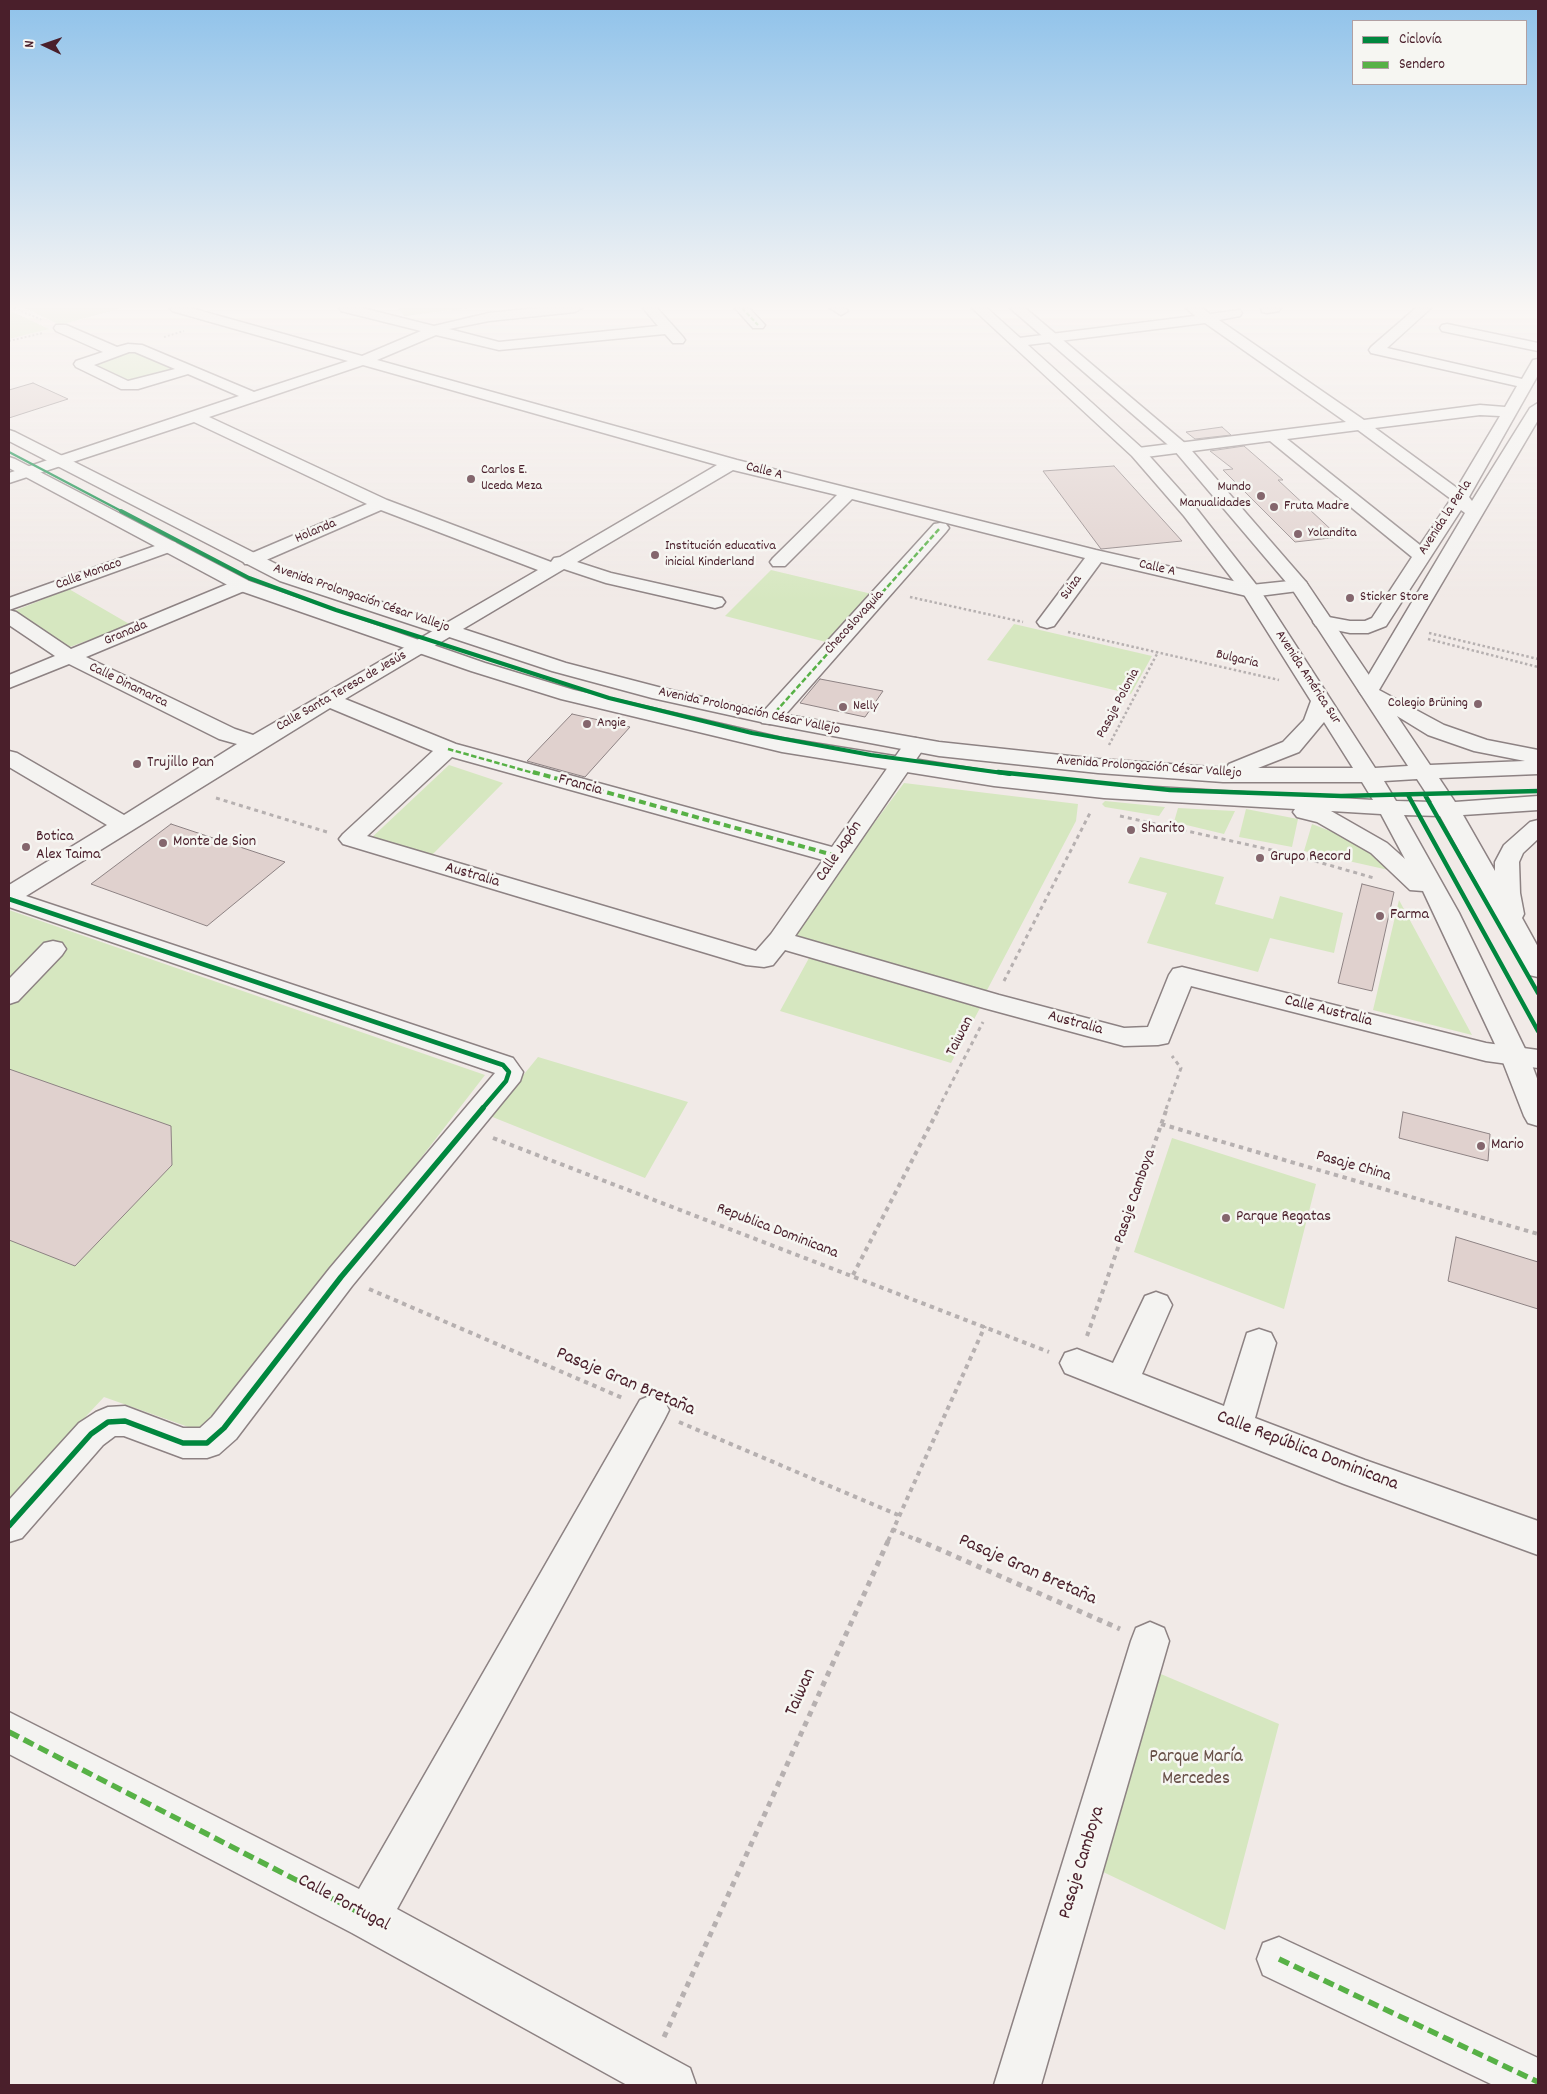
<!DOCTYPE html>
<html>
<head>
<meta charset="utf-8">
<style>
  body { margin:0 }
  #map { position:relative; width:1547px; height:2094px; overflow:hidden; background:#f1eae7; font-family:Dekko,sans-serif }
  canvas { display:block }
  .frame { position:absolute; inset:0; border:10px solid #4a1f2b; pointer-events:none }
  .legend { position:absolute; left:1352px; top:20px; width:175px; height:65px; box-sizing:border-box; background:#f6f6f2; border:1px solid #b1a0a2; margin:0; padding:6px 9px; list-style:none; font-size:15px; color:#4a1f2b }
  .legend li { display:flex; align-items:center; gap:10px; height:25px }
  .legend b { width:25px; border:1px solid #b1a0a2 }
  .north { position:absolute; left:20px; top:20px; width:50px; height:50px; -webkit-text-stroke:4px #f6f6f2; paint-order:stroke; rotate:273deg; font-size:14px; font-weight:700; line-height:20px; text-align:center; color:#4a1f2b }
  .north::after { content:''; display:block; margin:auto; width:18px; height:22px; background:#4a1f2b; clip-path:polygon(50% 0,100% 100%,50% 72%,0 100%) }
</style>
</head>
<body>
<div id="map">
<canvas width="1547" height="2094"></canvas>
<div class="frame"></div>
<ul class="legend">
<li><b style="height:6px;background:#00873e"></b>Ciclovía</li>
<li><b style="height:6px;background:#57b146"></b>Sendero</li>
</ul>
<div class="north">N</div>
</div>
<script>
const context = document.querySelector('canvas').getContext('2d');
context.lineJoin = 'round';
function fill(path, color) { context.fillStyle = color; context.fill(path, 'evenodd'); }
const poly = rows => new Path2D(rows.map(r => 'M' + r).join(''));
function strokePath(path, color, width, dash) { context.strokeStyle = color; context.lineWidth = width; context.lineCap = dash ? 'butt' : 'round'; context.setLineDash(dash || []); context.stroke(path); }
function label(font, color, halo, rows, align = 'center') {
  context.font = font + ' Dekko,sans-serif'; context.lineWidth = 5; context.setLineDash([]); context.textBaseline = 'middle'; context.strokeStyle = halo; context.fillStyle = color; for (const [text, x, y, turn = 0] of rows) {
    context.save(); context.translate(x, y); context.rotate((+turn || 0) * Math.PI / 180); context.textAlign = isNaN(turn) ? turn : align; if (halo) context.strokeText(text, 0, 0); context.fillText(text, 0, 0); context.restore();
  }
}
fill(poly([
  [25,308,122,308,60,325],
  [398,308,468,308,404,316],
  [9,310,49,329,9,339],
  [132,350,179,369,132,384,87,364],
  [771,570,872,594,826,642,725,616],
  [69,589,131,625,64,649,9,616,9,613],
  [1014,624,1152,656,1131,694,987,660],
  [449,765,503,783,430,857,368,841],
  [904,783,1078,804,1076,821,985,994,789,937],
  [1105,801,1165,807,1159,816,1105,807,1102,804],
  [1178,808,1234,811,1235,811,1224,834,1174,822],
  [1246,809,1298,819,1292,847,1239,837],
  [1312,824,1343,836,1362,847,1393,871,1304,851],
  [1140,857,1224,877,1215,904,1273,919,1280,896,1343,913,1334,953,1270,938,1258,972,1147,943,1167,893,1128,883],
  [1399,900,1472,1035,1373,1010],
  [9,910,485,1075,208,1434,104,1397,9,1499],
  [809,958,980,1008,951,1063,780,1011],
  [538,1057,688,1102,645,1178,490,1116],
  [1172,1138,1316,1184,1284,1309,1134,1252],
  [1149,1669,1279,1724,1225,1930,1099,1870]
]), '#d6e7c0');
const building = poly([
  [33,383,68,399,9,418,9,390,33,383],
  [1222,427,1231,435,1195,439,1186,432,1222,427],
  [1244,446,1283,480,1278,480,1339,537,1295,542,1223,470,1233,469,1210,451,1244,446],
  [1114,466,1182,541,1101,549,1043,471,1114,466],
  [820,679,883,691,865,717,800,703,820,679],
  [572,714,630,727,585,777,527,761,572,714],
  [171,824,285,862,207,926,91,884,171,824],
  [1362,884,1394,892,1372,991,1338,983,1362,884],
  [9,1069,171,1126,172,1165,75,1266,9,1240,9,1069],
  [1403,1112,1490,1134,1488,1161,1399,1138,1403,1112],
  [1456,1237,1538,1262,1538,1309,1448,1281,1456,1237]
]);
fill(building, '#e0d1ce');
strokePath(building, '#8d8283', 1);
const minor = poly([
  [170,308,191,308,362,356,421,331,341,311,339,308,362,308,434,326,489,313,538,308,582,308,575,312,489,321,449,329,499,342,658,326,643,308,657,308,683,337,685,340,683,343,673,343,665,334,499,350,436,335,377,360,737,460,1096,550,1251,585,1299,580,1306,582,1308,586,1306,590,1251,597,1101,562,1054,626,1047,628,1040,626,1037,622,1085,558,852,499,785,566,773,566,770,562,773,558,837,495,733,470,577,562,611,573,722,598,725,602,722,606,715,608,606,583,564,569,345,699,456,744,832,847,907,740,915,738,923,740,926,745,795,936,999,995,1124,1028,1148,1027,1169,975,1173,969,1182,967,1486,1043,1538,1050,1538,1068,1486,1061,1191,986,1168,1043,1158,1045,1124,1046,984,1008,785,950,773,965,764,967,746,965,343,844,339,839,343,834,433,751,330,708,26,896,513,1058,523,1072,520,1081,352,1286,236,1439,219,1454,207,1458,183,1458,124,1436,115,1436,103,1445,22,1538,9,1542,9,1500,79,1423,96,1412,108,1407,125,1406,183,1428,200,1428,212,1417,330,1268,495,1073,9,907,9,885,107,825,9,767,9,751,17,753,124,815,237,744,219,739,69,664,9,688,9,675,55,656,9,625,9,610,16,612,71,649,235,581,249,581,251,585,249,589,86,657,235,729,253,735,538,570,381,510,257,564,245,564,242,560,245,556,367,504,194,422,9,483,9,473,239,396,188,374,138,389,121,389,76,367,74,364,76,361,103,352,56,331,54,328,56,325,66,325,117,347,128,344,142,345,254,392,348,361,172,311,170,308],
  [129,352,135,352,175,369,128,381,94,365,129,352],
  [363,365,717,465,560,557,554,558,551,562,387,500,209,417,363,365],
  [452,757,823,860,771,934,756,951,367,836,452,757],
  [735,308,749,308,765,325,763,328,753,328,735,308],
  [830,308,845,308,848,311,841,315,830,308],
  [1186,308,1202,308,1210,314,1240,310,1242,313,1240,316,1219,320,1364,420,1480,405,1505,407,1517,386,1371,353,1369,350,1371,347,1416,308,1431,308,1387,348,1522,379,1533,360,1538,359,1538,375,1469,497,1472,501,1530,408,1538,403,1538,420,1376,695,1369,697,1362,695,1359,691,1465,513,1461,510,1386,626,1368,633,1350,633,1316,626,1313,622,1316,618,1323,616,1350,621,1365,621,1372,618,1412,557,1270,441,1138,458,1130,453,1138,448,1346,422,1205,323,1019,346,1012,342,1019,338,1195,316,1186,308],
  [1480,415,1500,416,1457,488,1375,428,1480,415],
  [1358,430,1451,499,1420,545,1287,439,1358,430],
  [1261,308,1281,308,1279,311,1267,313,1262,312,1261,308],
  [1447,324,1538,343,1538,351,1442,331,1440,328,1442,325,1447,324],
  [940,523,946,524,949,528,946,532,778,723,770,724,762,723,759,718,762,713,934,524,940,523],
  [169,541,175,542,178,546,175,550,9,610,9,598,169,541],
  [53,941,62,943,66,949,62,955,18,1001,9,1004,9,979,44,943,53,941],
  [1156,1292,1167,1296,1172,1305,1142,1374,1224,1406,1247,1333,1259,1329,1271,1333,1276,1343,1255,1418,1365,1460,1538,1521,1538,1555,1344,1484,1065,1373,1060,1363,1065,1353,1077,1349,1113,1363,1145,1296,1156,1292],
  [652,1395,664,1400,669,1410,664,1420,397,1909,690,2068,696,2085,627,2085,352,1933,9,1754,9,1712,359,1889,640,1400,652,1395],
  [1150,1622,1164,1628,1169,1641,1041,2085,994,2085,1131,1641,1136,1628,1150,1622],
  [1279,1937,1538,2058,1538,2085,1493,2085,1263,1975,1257,1959,1263,1943,1279,1937]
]);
const major = poly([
  [972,308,987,308,1144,450,1196,508,1258,587,1375,768,1408,766,1292,589,1174,450,1010,308,1025,308,1186,444,1306,582,1379,690,1444,725,1487,740,1538,750,1538,774,1439,778,1455,802,1538,796,1538,810,1463,815,1495,871,1495,862,1504,845,1530,822,1538,820,1538,839,1523,853,1519,862,1520,893,1524,914,1522,918,1538,947,1538,977,1529,975,1525,969,1440,816,1404,815,1459,913,1529,1057,1538,1081,1538,1126,1528,1123,1524,1116,1501,1057,1423,891,1410,890,1371,853,1317,822,1297,817,1293,812,1295,809,1104,798,994,786,782,752,561,699,471,671,235,589,9,468,9,457,15,459,249,581,485,663,574,690,782,738,994,772,1104,784,1373,800,1362,782,1223,782,1098,773,939,756,770,724,652,698,552,671,280,581,9,441,9,430,15,432,294,573,566,663,662,688,770,712,939,742,1098,759,1226,768,1229,764,1283,742,1304,720,1311,701,1243,593,1184,516,1132,456,972,308],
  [1397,716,1428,735,1474,751,1525,761,1430,765,1397,716],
  [1324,722,1353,768,1258,768,1299,752,1324,722],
  [1417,779,1432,802,1396,801,1384,781,1417,779],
  [1331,811,1381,814,1405,859,1387,843,1331,811]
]);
strokePath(minor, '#8d8283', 3);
strokePath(major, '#8d8283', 3);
strokePath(poly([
  [14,308,42,320],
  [164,337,184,331],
  [9,341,43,333]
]), '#b6b0b0', 2, [2, 2]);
strokePath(poly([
  [910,597,1023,622],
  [1068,632,1279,680],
  [1429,633,1538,659],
  [1428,639,1538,667],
  [1109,745,1158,652]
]), '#b6b0b0', 2.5, [2.5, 2.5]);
strokePath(poly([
  [216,798,327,832],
  [1120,816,1294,855,1374,878],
  [1004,981,1090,813],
  [938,1109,983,1022],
  [1166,1109,1181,1068,1172,1056]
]), '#b6b0b0', 3, [4, 4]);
strokePath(poly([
  [1161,1124,1538,1234],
  [493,1138,1049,1352],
  [853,1275,939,1108],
  [369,1289,625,1399],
  [1087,1336,1167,1108],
  [679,1422,898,1515],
  [892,1529,919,1541],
  [888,1541,985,1326]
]), '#b6b0b0', 4, [4.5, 4.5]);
strokePath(poly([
  [916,1539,1120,1629],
  [664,2037,889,1539]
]), '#b6b0b0', 5, [5.5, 5.5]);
fill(minor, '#f4f3f1');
fill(major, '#f4f3f1');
strokePath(poly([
  [742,308,758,325]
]), '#57b146', 2, [4.5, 2]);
strokePath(poly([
  [770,718,940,528],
  [448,749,537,774]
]), '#57b146', 2.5, [5.5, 2.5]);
strokePath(poly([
  [533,772,837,856]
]), '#57b146', 4, [7, 4]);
strokePath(poly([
  [9,1732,368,1917],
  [1279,1959,1538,2082]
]), '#57b146', 5.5, [11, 5.5]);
strokePath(poly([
  [9,452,123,512]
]), '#00873e', 2.5);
strokePath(poly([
  [121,511,249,578,336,610,609,698,752,733,871,755,1010,774]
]), '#00873e', 4);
strokePath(poly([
  [998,772,1170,790,1341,796,1538,791],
  [1408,795,1538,1031],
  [1425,795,1538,993],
  [9,899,503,1065,509,1072,506,1081,482,1109]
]), '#00873e', 4.5);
strokePath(poly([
  [9,1526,91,1434,108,1422,125,1421,183,1443,207,1443,224,1428,341,1277,483,1108]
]), '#00873e', 5.5);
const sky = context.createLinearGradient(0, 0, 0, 601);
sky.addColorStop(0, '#8fc2ea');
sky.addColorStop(0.51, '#f9f6f4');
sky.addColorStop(1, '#f9f6f400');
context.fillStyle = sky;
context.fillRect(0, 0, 1547, 601);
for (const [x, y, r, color] of [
  [471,479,5,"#84666d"],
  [1261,496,5,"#84666d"],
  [1274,507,5,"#84666d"],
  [1298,534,5,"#84666d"],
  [655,555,5,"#84666d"],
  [1350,598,5,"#84666d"],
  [1478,704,5,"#84666d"],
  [843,707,5,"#84666d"],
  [587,724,5,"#84666d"],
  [137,764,5,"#84666d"],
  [1131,830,5,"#84666d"],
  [163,843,5,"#84666d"],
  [26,847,5,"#84666d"],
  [1260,858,5,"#84666d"],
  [1380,916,5,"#84666d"],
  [1481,1146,5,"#84666d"],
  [1226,1218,5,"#84666d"]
]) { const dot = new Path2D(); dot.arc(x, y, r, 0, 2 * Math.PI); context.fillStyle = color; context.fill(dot); strokePath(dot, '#f6f6f2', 2); }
label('14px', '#4a1f2b', '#f6f6f2', [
  ["Carlos E.",481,471],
  ["Uceda Meza",481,487],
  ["Mundo",1251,488,"right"],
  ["Manualidades",1251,504,"right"],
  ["Fruta Madre",1284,507],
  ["Yolandita",1308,534],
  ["Institución educativa",665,547],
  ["inicial Kinderland",665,563],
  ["Sticker Store",1360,598],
  ["Colegio Brüning",1468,704,"right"],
  ["Nelly",853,707],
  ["Angie",597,724]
], 'left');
label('14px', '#4a1f2b', '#f6f6f2', [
  ["Calle A",764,472,14],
  ["Avenida la Perla",1446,518,-57],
  ["Holanda",316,532,-23],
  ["Calle A",1157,569,13],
  ["Calle Monaco",89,575,-20],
  ["Suiza",1072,588,-54],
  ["Avenida Prolongación César Vallejo",361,599,19],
  ["Checoslovaquia",855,623,-48],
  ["Granada",126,634,-23],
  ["Bulgaria",1237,660,13],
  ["Avenida América Sur",1307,678,57],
  ["Calle Dinamarca",128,686,26],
  ["Calle Santa Teresa de Jesús",342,692,-30],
  ["Pasaje Polonia",1119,704,-62],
  ["Avenida Prolongación César Vallejo",749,712,12],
  ["Avenida Prolongación César Vallejo",1149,768,4]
]);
label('16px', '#4a1f2b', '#f6f6f2', [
  ["Trujillo Pan",147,764],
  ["Sharito",1141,830],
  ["Botica",36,838],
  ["Alex Taima",36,856],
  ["Monte de Sion",173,843],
  ["Grupo Record",1270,858],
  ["Farma",1390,916],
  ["Mario",1491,1146],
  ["Parque Regatas",1236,1218]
], 'left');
label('16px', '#4a1f2b', '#f6f6f2', [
  ["Francia",580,786,15],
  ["Calle Japón",840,852,-56],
  ["Australia",472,876,16],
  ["Calle Australia",1328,1012,14],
  ["Australia",1075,1024,15],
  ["Taiwan",961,1037,-63],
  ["Pasaje China",1353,1167,16],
  ["Pasaje Camboya",1136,1197,-71],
  ["Republica Dominicana",777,1232,21]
]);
label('19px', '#4a1f2b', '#f6f6f2', [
  ["Pasaje Gran Bretaña",625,1383,23],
  ["Calle República Dominicana",1307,1452,21],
  ["Pasaje Gran Bretaña",1027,1571,24],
  ["Taiwan",802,1693,-66],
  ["Pasaje Camboya",1083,1863,-73],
  ["Calle Portugal",343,1904,28]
]);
label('19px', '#685048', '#f6f6f2', [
  ["Parque María",1196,1758],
  ["Mercedes",1196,1780]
]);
</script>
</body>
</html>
